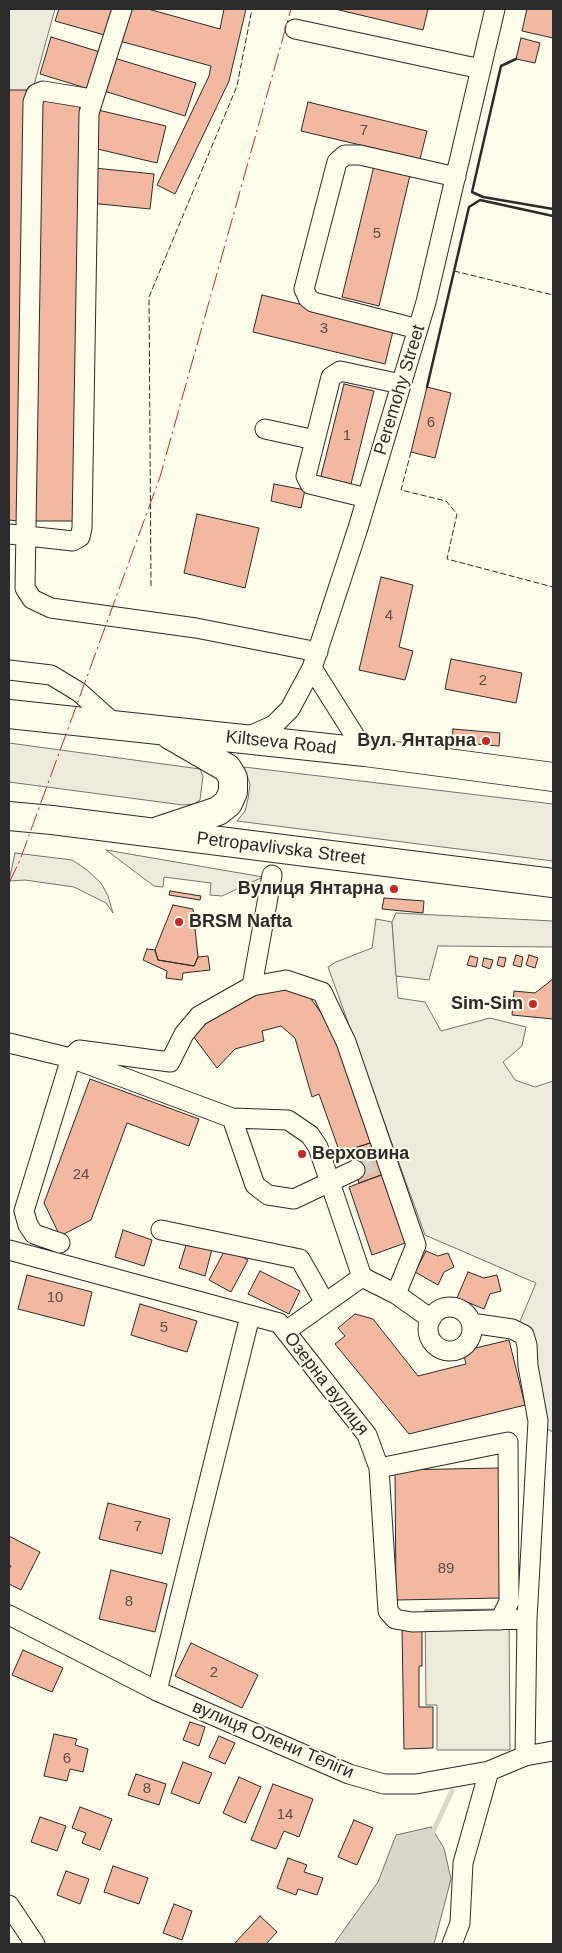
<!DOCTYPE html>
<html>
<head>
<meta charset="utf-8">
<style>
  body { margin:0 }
  #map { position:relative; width:562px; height:1953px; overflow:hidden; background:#fdfbea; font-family:Helvetica,sans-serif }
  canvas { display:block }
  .frame { position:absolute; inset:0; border:10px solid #2b2b2b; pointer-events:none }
</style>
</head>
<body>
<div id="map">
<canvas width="562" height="1953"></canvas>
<div class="frame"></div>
</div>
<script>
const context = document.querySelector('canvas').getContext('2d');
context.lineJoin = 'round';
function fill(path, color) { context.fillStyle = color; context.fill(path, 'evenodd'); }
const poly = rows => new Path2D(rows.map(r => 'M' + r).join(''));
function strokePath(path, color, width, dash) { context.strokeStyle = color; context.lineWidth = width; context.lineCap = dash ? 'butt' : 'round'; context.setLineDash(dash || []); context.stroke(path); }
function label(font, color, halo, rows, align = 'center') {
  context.font = font + ' Helvetica,sans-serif'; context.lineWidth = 4; context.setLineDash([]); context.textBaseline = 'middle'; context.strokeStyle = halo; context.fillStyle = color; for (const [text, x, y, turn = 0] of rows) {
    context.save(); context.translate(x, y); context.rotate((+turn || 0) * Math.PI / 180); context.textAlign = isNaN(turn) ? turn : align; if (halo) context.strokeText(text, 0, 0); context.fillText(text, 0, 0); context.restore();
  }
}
const green = poly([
  [9,9,55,9,21,132,9,139,9,9],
  [9,743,200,769,203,776,200,800,194,804,183,805,9,782,9,743],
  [244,767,553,804,553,861,237,821,245,811,248,799,250,784,244,767],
  [106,850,263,877,222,896,210,895,211,883,164,877,163,887,154,886,106,850],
  [15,853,72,860,87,870,101,883,108,896,113,913,106,903,74,887,25,880,9,881,15,853],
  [376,919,392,922,398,998,425,1002,441,1031,490,1018,526,1027,522,1046,503,1062,515,1080,535,1087,553,1081,553,1432,532,1421,516,1331,536,1283,425,1235,328,967,336,962,372,948,376,919]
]);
fill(green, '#ecebdb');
strokePath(green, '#74746e', 1);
const parking = poly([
  [396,913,553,921,553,947,438,946,429,980,396,976,392,922,396,913],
  [509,1609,510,1750,437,1750,437,1705,426,1705,425,1610,509,1609]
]);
fill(parking, '#eceadb');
strokePath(parking, '#74746e', 1);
const water = poly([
  [431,1827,444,1848,451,1879,434,1944,334,1944,378,1882,396,1835,431,1827]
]);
fill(water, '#d8d7c9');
strokePath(water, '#74746e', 1);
strokePath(poly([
  [431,1836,452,1791]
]), '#d8d7c9', 5);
const building = poly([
  [59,9,115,9,108,36,55,21,59,9],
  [124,9,148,9,220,29,224,9,246,9,229,81,175,194,157,185,209,76,211,66,116,40,124,9],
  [335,9,428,9,423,30,335,9],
  [527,9,553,9,553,38,522,31,527,9],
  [51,37,100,52,89,89,40,74,51,37],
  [521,38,540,43,535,63,516,59,521,38],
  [111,57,196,83,185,116,101,90,111,57],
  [9,90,29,90,18,521,9,520,9,90],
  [40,98,80,98,73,521,34,521,40,98],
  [308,102,427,131,420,159,301,131,308,102],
  [98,110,166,126,157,163,89,147,98,110],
  [375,162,411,171,379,306,342,297,375,162],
  [94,168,154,174,150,209,90,203,94,168],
  [262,295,394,327,385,364,253,332,262,295],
  [344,384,374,391,350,488,320,480,344,384],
  [427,387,451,393,435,458,411,452,427,387],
  [274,484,305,490,301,508,271,501,274,484],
  [197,514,259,528,245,588,184,573,197,514],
  [381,577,413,585,399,647,413,651,405,680,359,670,381,577],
  [451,659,522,673,516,703,445,689,451,659],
  [453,729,500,733,499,746,452,742,453,729],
  [170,891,201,896,200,900,169,895,170,891],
  [384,898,424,901,423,913,382,909,384,898],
  [173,905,193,909,198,957,194,966,158,960,155,950,173,905],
  [147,949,155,950,158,960,194,966,198,957,208,956,210,970,183,973,182,980,166,978,167,971,143,960,147,949],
  [516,955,523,957,521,967,513,965,516,955],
  [529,955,538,958,535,968,526,965,529,955],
  [470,956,478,958,476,967,467,965,470,956],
  [499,957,506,958,504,967,497,965,499,957],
  [484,958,493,960,490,969,482,966,484,958],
  [553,979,553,1019,512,1015,514,991,535,993,553,979],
  [289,987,309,996,334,1031,373,1142,340,1153,319,1094,312,1097,295,1038,281,1026,262,1031,264,1041,235,1049,217,1068,193,1036,217,1013,264,990,289,987],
  [90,1079,199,1119,189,1146,127,1123,91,1220,60,1236,44,1203,90,1079],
  [373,1142,384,1174,359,1183,348,1150,373,1142],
  [384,1174,408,1242,372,1255,349,1187,384,1174],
  [123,1230,152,1240,144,1266,115,1257,123,1230],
  [187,1242,212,1249,205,1276,179,1268,187,1242],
  [226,1248,248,1260,231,1292,209,1280,226,1248],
  [426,1251,438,1256,448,1253,454,1267,444,1272,438,1285,415,1272,426,1251],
  [260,1271,300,1291,289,1314,248,1294,260,1271],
  [468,1272,484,1278,497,1275,501,1291,490,1294,484,1309,457,1298,468,1272],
  [27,1275,92,1292,84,1326,18,1309,27,1275],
  [140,1304,197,1321,187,1352,131,1335,140,1304],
  [355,1314,373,1319,418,1376,466,1364,463,1351,509,1340,525,1405,409,1434,335,1344,345,1336,338,1328,355,1314],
  [500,1468,502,1598,396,1600,395,1470,500,1468],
  [108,1503,170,1519,162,1554,99,1539,108,1503],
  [9,1536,40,1552,21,1590,9,1584,9,1569,11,1566,9,1565,9,1536],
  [111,1570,167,1584,155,1632,99,1619,111,1570],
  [402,1626,422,1626,422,1666,419,1666,419,1707,433,1707,433,1748,404,1749,402,1626],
  [191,1643,258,1675,242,1708,175,1676,191,1643],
  [23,1650,63,1668,52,1692,12,1675,23,1650],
  [190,1722,205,1727,199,1746,183,1740,190,1722],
  [54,1734,77,1739,75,1745,88,1749,83,1772,70,1769,67,1781,44,1776,54,1734],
  [219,1736,235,1743,225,1764,209,1757,219,1736],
  [183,1762,212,1773,199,1804,171,1793,183,1762],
  [136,1774,166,1784,159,1805,128,1795,136,1774],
  [239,1777,261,1787,245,1823,223,1813,239,1777],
  [273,1784,313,1799,299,1837,284,1831,276,1849,251,1840,273,1784],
  [80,1807,112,1819,100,1850,82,1843,86,1833,72,1828,80,1807],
  [40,1817,66,1826,57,1851,31,1842,40,1817],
  [354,1820,373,1828,357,1865,338,1857,354,1820],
  [288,1858,307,1865,304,1872,323,1878,317,1895,298,1889,296,1895,277,1888,288,1858],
  [113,1866,148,1878,139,1904,104,1892,113,1866],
  [66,1871,89,1879,80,1904,57,1895,66,1871],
  [174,1904,192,1911,182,1940,163,1933,174,1904],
  [260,1916,277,1932,266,1944,234,1944,260,1916]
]);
fill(building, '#f2b8a0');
strokePath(building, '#2b2b2b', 1);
strokePath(poly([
  [355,1170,379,1159]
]), '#d3d1c4', 19, [19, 9]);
const minor = poly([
  [295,29,481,69],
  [92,99,43,91,36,94,33,102,25,588,32,599,51,608,196,628,318,652],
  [418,329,313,302,308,298,304,289,337,162,345,155,360,155,456,177],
  [265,429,315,440],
  [367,498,310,484,306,476,331,377,340,371,401,384],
  [9,534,73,541,80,537,82,528,89,113,122,9],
  [312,668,365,752],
  [9,670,51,675,79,692,117,726],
  [245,738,274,725,290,709,312,668,358,528,426,302,495,9],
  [252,986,272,875],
  [9,1043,71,1058,232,1118,288,1120,310,1135,318,1147,362,1277,396,1294,431,1319],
  [232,1118,255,1185,268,1195,294,1199,355,1170],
  [161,1230,300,1259,325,1303],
  [60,1243,34,1234,28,1225,24,1211,71,1058,79,1050,170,1062,184,1034,199,1016,252,986,286,980,322,992,346,1042,416,1245,396,1294],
  [9,1250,279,1323,367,1435,379,1468,388,1611,395,1619,412,1622,527,1619],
  '428 1329a22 22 0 1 1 44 0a22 22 0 1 1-44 0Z',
  [471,1323,512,1329,524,1335,527,1345,528,1366,538,1421,527,1619,525,1756],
  [286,1331,362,1277],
  [379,1468,508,1442,509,1602,500,1620],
  [9,1615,157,1691,349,1774,384,1784,416,1784,489,1771,525,1756,553,1751],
  [157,1691,250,1316],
  [9,1905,35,1944],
  [452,1944,460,1923,463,1863,489,1771]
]);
const highway = poly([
  [9,714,365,752,553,777],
  [9,816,52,820,553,883],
  [158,831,218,811,228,803,233,792,233,778,227,768,170,735]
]);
strokePath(minor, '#2b2b2b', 21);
strokePath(highway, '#2b2b2b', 30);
strokePath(minor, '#fdfbea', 19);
strokePath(highway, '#fdfbea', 28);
strokePath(poly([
  [454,271,553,295],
  [411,452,401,490,446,501,457,514,447,559,553,587],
  [151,586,149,297,237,86,252,9]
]), '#2b2b2b', 1, [6, 2.5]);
strokePath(poly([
  [516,59,501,66,472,192,483,197,553,209],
  [427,387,469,207,480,200,553,216]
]), '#2b2b2b', 2.5);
strokePath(poly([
  [9,883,20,860,160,477,291,9]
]), '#c62828', 1, [18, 4, 2.5, 4]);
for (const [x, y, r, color] of [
  [486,741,5,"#c62828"],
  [394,889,5,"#c62828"],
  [179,922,5,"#c62828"],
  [533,1004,5,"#c62828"],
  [302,1154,5,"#c62828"]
]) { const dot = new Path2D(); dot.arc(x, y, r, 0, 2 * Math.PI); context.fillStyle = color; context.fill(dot); strokePath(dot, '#fdfbea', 2); }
label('15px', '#5d4e48', null, [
  ["7",364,131],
  ["5",377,234],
  ["3",324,329],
  ["6",431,423],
  ["1",347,436],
  ["4",389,616],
  ["2",483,681],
  ["24",81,1175],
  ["10",55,1298],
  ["5",164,1328],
  ["7",138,1527],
  ["89",446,1569],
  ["8",129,1602],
  ["2",214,1673],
  ["6",67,1759],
  ["8",147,1789],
  ["14",285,1815]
]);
label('18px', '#2b2b2b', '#fdfbea', [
  ["Peremohy Street",400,390,-73],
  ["Kiltseva Road",281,743,6],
  ["Petropavlivska Street",281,849,7],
  ["Озерна вулиця",326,1384,52],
  ["вулиця Олени Теліги",273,1740,23]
]);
label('bold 18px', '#2b2b2b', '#fdfbea', [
  ["Вул. Янтарна",476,741],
  ["Вулиця Янтарна",384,889],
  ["BRSM Nafta",189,922,"left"],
  ["Sim-Sim",523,1004],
  ["Верховина",312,1154,"left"]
], 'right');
</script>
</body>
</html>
